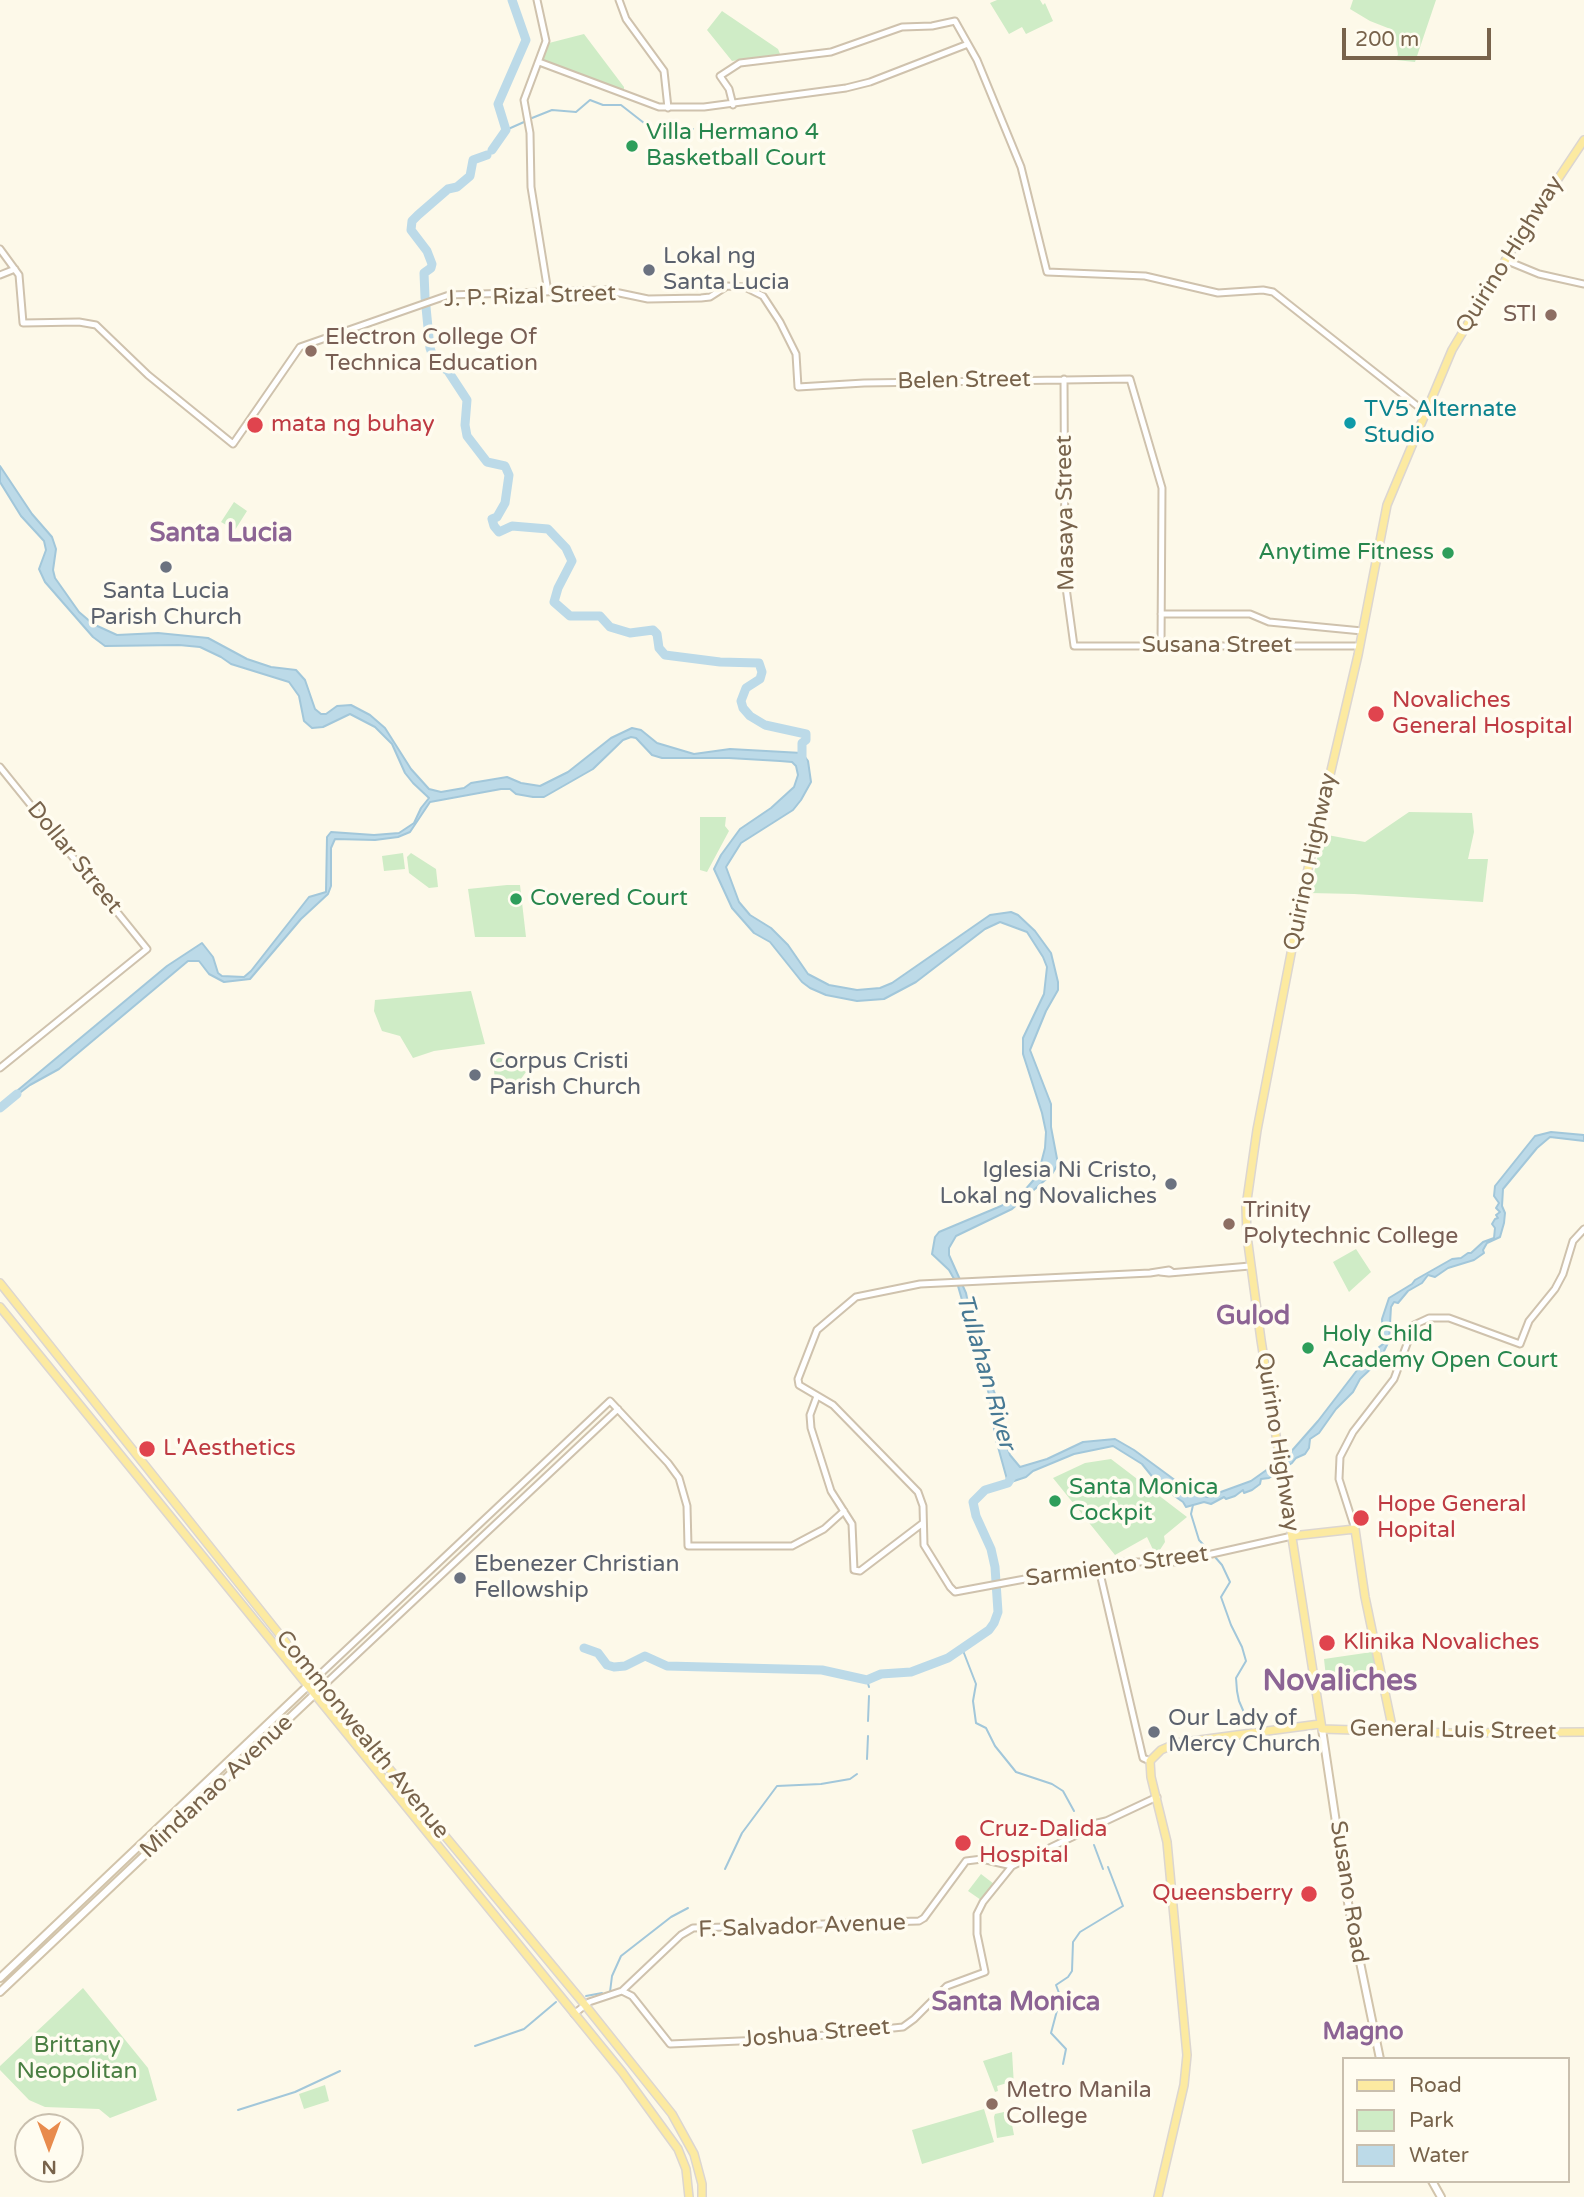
<!DOCTYPE html>
<html>
<head>
<meta charset="utf-8">
<style>
  body { margin:0 }
  #map { position:relative; width:1584px; height:2197px; overflow:hidden; background:#fdf9e9; font-family:"Varela Round",sans-serif }
  canvas { display:block }
  .legend { position:absolute; left:1342px; top:2057px; width:228px; height:126px; box-sizing:border-box; background:#fffcf0; border:2px solid #c9bfae; margin:0; padding:9px 12px; list-style:none; font-size:21px; color:#78634b }
  .legend li { display:flex; align-items:center; gap:14px; height:35px }
  .legend b { width:35px; border:2px solid #c9bfae }
  .north { position:absolute; left:14px; top:2113px; width:70px; height:70px; box-sizing:border-box; background:#fffcf0; border:2px solid #c9bfae; border-radius:50%; rotate:180deg; font-size:19px; font-weight:700; line-height:28px; text-align:center; color:#78634b }
  .north::after { content:''; display:block; margin:auto; width:24px; height:32px; background:#e88b4d; clip-path:polygon(50% 0,100% 100%,50% 72%,0 100%) }
  .scale { position:absolute; left:1342px; top:28px; width:149px; height:32px; box-sizing:border-box; border:4px solid #78634b; border-top:0; padding-left:9px; font-size:21px; line-height:24px; white-space:nowrap; color:#78634b; -webkit-text-stroke:5px #fffcf0; paint-order:stroke }
</style>
</head>
<body>
<div id="map">
<canvas width="1584" height="2197"></canvas>
<ul class="legend">
<li><b style="height:9px;background:#fceaa1"></b>Road</li>
<li><b style="height:19px;background:#cfecc6"></b>Park</li>
<li><b style="height:19px;background:#bcdae8"></b>Water</li>
</ul>
<div class="north">N</div>
<div class="scale">200 m</div>
</div>
<script>
const context = document.querySelector('canvas').getContext('2d');
context.lineJoin = 'round';
function fill(path, color) { context.fillStyle = color; context.fill(path, 'evenodd'); }
const poly = rows => new Path2D(rows.map(r => 'M' + r).join(''));
function strokePath(path, color, width, dash) { context.strokeStyle = color; context.lineWidth = width; context.lineCap = dash ? 'butt' : 'round'; context.setLineDash(dash || []); context.stroke(path); }
function label(font, color, halo, rows, align = 'center') {
  context.font = font + ' "Varela Round",sans-serif'; context.lineWidth = 7; context.setLineDash([]); context.textBaseline = 'middle'; context.strokeStyle = halo; context.fillStyle = color; for (const [text, x, y, turn = 0] of rows) {
    context.save(); context.translate(x, y); context.rotate((+turn || 0) * Math.PI / 180); context.textAlign = isNaN(turn) ? turn : align; if (halo) context.strokeText(text, 0, 0); context.fillText(text, 0, 0); context.restore();
  }
}
fill(poly([
  [997,0,1040,0,1043,5,1045,3,1053,21,1026,34,1022,27,1009,34,990,3],
  [1353,0,1436,0,1415,62,1396,60,1398,54,1393,30,1370,21,1350,9],
  [722,11,778,49,780,54,732,61,707,30],
  [584,34,624,87,624,91,542,61,549,43],
  [234,502,247,511,235,530,221,522],
  [1409,812,1472,813,1474,832,1468,859,1488,859,1483,902,1354,894,1310,893,1322,834,1365,842],
  [700,817,726,817,725,826,729,831,707,872,700,870],
  [403,853,405,869,384,871,382,856],
  [411,853,436,869,438,887,429,888,409,873,407,857],
  [507,885,520,885,526,937,475,937,468,889],
  [471,991,485,1044,434,1051,413,1058,400,1036,382,1031,374,1011,375,1000],
  [501,1056,526,1072,512,1091,495,1090,494,1067,492,1063],
  [1356,1249,1371,1272,1349,1292,1333,1262],
  [1111,1459,1187,1517,1164,1536,1165,1542,1156,1556,1147,1537,1115,1555,1053,1478,1085,1463],
  [1372,1652,1376,1669,1326,1677,1324,1659],
  [981,1874,994,1884,981,1900,968,1891],
  [83,1988,148,2068,157,2100,110,2118,99,2109,45,2107,29,2100,0,2070,0,2066],
  [1012,2052,1014,2086,1009,2087,1007,2083,997,2086,998,2091,995,2092,983,2061],
  [325,2085,329,2101,304,2109,299,2094],
  [984,2109,994,2142,922,2164,912,2130],
  [1004,2112,1005,2115,1010,2114,1014,2135,997,2138,994,2117,995,2114]
]), '#cfecc6');
const water = poly([
  [0,466,32,514,52,537,56,549,53,570,55,578,79,612,93,624,117,635,158,633,208,638,247,659,271,667,296,670,305,680,315,709,321,714,326,714,337,706,351,705,370,715,385,728,411,769,429,789,441,792,464,788,471,783,507,777,521,783,540,786,568,772,611,738,632,728,641,730,657,743,694,754,730,749,802,753,808,761,811,782,801,800,793,810,741,843,726,867,739,902,750,915,771,928,788,945,808,974,829,985,857,990,880,988,892,983,990,915,1011,912,1018,915,1035,931,1051,953,1058,982,1058,990,1046,1011,1030,1050,1051,1104,1051,1127,1058,1164,1052,1174,1012,1209,956,1236,949,1248,949,1255,966,1293,978,1351,997,1399,1003,1434,1010,1455,1020,1467,1047,1459,1083,1442,1115,1439,1134,1450,1187,1489,1207,1497,1251,1481,1289,1454,1318,1421,1368,1356,1383,1344,1382,1319,1389,1298,1412,1284,1415,1280,1452,1259,1461,1258,1468,1253,1471,1253,1483,1242,1494,1238,1495,1228,1492,1224,1495,1219,1498,1218,1496,1215,1500,1212,1496,1208,1499,1203,1494,1196,1495,1186,1535,1136,1551,1132,1584,1135,1584,1141,1550,1137,1537,1148,1503,1189,1502,1206,1505,1213,1504,1223,1500,1237,1487,1243,1483,1250,1484,1253,1474,1260,1448,1268,1435,1277,1428,1275,1422,1283,1408,1291,1398,1303,1394,1302,1391,1307,1389,1341,1379,1361,1360,1379,1353,1392,1336,1409,1319,1433,1310,1439,1309,1448,1305,1454,1296,1458,1292,1463,1269,1478,1261,1479,1260,1484,1252,1490,1244,1493,1243,1490,1235,1496,1226,1499,1224,1497,1211,1504,1204,1502,1186,1507,1183,1502,1159,1485,1142,1464,1113,1446,1074,1454,1033,1471,1026,1477,1008,1483,995,1436,990,1398,958,1286,949,1270,932,1254,935,1237,939,1232,1001,1206,1024,1191,1038,1175,1045,1148,1046,1132,1042,1113,1023,1054,1023,1038,1044,994,1047,967,1043,957,1027,932,1000,922,985,929,916,982,884,999,857,1001,826,995,810,988,802,982,770,942,754,933,732,908,714,869,721,855,740,829,771,808,794,787,798,775,796,766,792,762,780,761,729,758,662,758,652,755,636,738,631,737,623,740,593,769,544,797,533,797,516,794,510,789,501,789,430,802,410,832,398,837,375,840,335,839,331,848,331,886,328,894,301,919,250,979,224,982,209,974,199,961,188,961,59,1069,30,1085,0,1108,0,1105,167,966,202,943,213,957,218,973,222,976,244,977,251,971,309,897,326,892,327,837,331,832,374,835,399,833,414,823,421,808,429,798,413,783,405,773,392,744,375,727,350,714,323,727,312,728,304,721,299,696,289,682,231,664,221,657,200,647,179,645,105,646,93,637,45,582,39,569,46,550,44,541,21,516,0,482,0,466]
]);
fill(water, '#bcdae8');
strokePath(water, '#a2c7da', 2);
strokePath(poly([
  [532,118,552,110,576,112,590,100,603,105,621,105,653,130,664,136,693,129],
  [506,130,524,122],
  [1193,1505,1191,1514,1199,1540,1211,1553],
  [1215,1557,1222,1565,1230,1582,1221,1597,1231,1625,1242,1647,1246,1661,1236,1678,1237,1691,1239,1701,1249,1724],
  [962,1648,976,1684,973,1701,976,1723,986,1728,995,1746,1016,1772,1052,1784,1063,1791,1074,1811],
  [867,1680,869,1687],
  [868,1721,869,1696],
  [867,1759,868,1736],
  [1094,1845,1103,1869],
  [725,1869,742,1833,777,1786,821,1784,850,1779,857,1774],
  [610,1992,612,1976,621,1956,671,1917,688,1908],
  [586,1996,602,1993],
  [475,2046,524,2029,556,2002],
  [1063,2064,1066,2049,1051,2033,1059,2003,1062,2001,1056,1985,1068,1977,1072,1971,1073,1942,1080,1932,1123,1906,1108,1867],
  [238,2110,295,2092,340,2071]
]), '#a2c7da', 2);
strokePath(poly([
  [492,150,506,130,498,104,526,40,512,0],
  [487,155,473,160,470,176,457,187,448,189,418,215,412,221,411,230,427,251,432,264,431,268,424,273,425,297,430,348,435,362,448,371,467,400,465,425,467,436,487,462,505,466,509,475,505,503,497,517,492,519,494,526,499,532,512,526,548,529,566,548,572,561,558,588,554,602,570,616,600,616,610,627,630,633,653,630,657,634,659,648,665,655,720,662,759,663,762,672,760,679,746,688,741,701,743,708,750,716,765,725,806,734,806,740,802,743,802,762],
  [0,1108,17,1094],
  [584,1648,598,1653,607,1665,614,1667,625,1666,645,1656,667,1666,822,1670,867,1680,881,1674,911,1672,948,1658,989,1630,994,1623,998,1612,995,1567,991,1549,976,1516,973,1502,985,1490,1008,1483,1014,1473]
]), '#bcdae8', 9);
const tertiary = poly([
  [537,0,546,41,524,100,530,133,531,187,548,292],
  [619,0,626,19,664,71,668,108],
  [539,62,659,107,704,107,846,88,870,82,968,44],
  [733,105,729,89,720,76,740,63,831,52,902,27,932,26,955,21,977,60,1021,167,1047,272,1145,276,1218,293,1263,290,1273,292,1425,412],
  [0,249,19,275,23,323,79,322,96,325,148,375,233,444,300,347,449,295,605,290,648,299,701,298,710,297,727,286,745,287,763,296,780,322,796,354,798,387,864,383,1130,379,1162,488,1161,646],
  [1505,260,1539,274,1584,284],
  [0,275,15,269],
  [1064,379,1065,580,1074,646,1359,646],
  [1161,614,1250,614,1269,622,1362,631],
  [0,767,147,949,0,1068],
  [1160,1272,1169,1273,1250,1266],
  [1172,1272,1169,1270,1150,1273,920,1284,856,1297,817,1330,798,1379,799,1385,833,1405,918,1492,923,1506,924,1545,950,1587,955,1592,1041,1576,1096,1570,1125,1562,1176,1562,1292,1536],
  [817,1396,810,1415,811,1428,831,1491,852,1524,854,1570,860,1571,923,1523],
  [1355,1529,1339,1479,1340,1457,1353,1432,1394,1379,1414,1325,1429,1318,1449,1318,1520,1344,1529,1321,1555,1289,1563,1274,1573,1241,1584,1229],
  [1099,1569,1143,1758,1150,1761],
  [315,1679,610,1401,668,1463,679,1478,687,1506,688,1546,792,1546,824,1529,844,1511],
  [322,1687,618,1409],
  [622,1991,632,1996,670,2044,786,2039,903,2027,914,2019,947,1986,985,1972,977,1934,977,1914,983,1902,1012,1866],
  [574,2014,589,2002,622,1991,681,1935,693,1928,919,1921,924,1918,966,1861,982,1859,1012,1866,1091,1828,1093,1824,1106,1821,1157,1797]
]);
const secondary = poly([
  [1322,1729,1349,1909,1380,2059],
  [0,1978,315,1679],
  [0,1992,318,1691],
  [1432,2181,1441,2197]
]);
const primary = poly([
  [1584,140,1522,233,1452,350,1387,505,1358,655,1304,886,1257,1130,1246,1207,1247,1236,1261,1340,1322,1729,1450,1733,1584,1732],
  [0,1283,315,1679,585,2005,672,2114,694,2154,702,2184,702,2197],
  [0,1307,622,2072,678,2149,686,2169,689,2197],
  [1292,1536,1355,1529,1365,1597,1393,1731],
  [1158,2197,1184,2085,1187,2055,1167,1842,1151,1777,1150,1761,1161,1750,1177,1743,1320,1724]
]);
strokePath(tertiary, '#cfc2ad', 9);
strokePath(secondary, '#d2c4ab', 10);
strokePath(primary, '#dcd6d0', 10);
strokePath(tertiary, '#fff', 5);
strokePath(secondary, '#fff', 6);
strokePath(primary, '#fceaa1', 7);
for (const [x, y, r, color] of [
  [632,146,7,"#2e9e5b"],
  [649,270,7,"#6b7280"],
  [1551,315,7,"#8d6e63"],
  [311,351,7,"#8d6e63"],
  [1350,423,7,"#0f9aa8"],
  [255,425,9,"#e0444e"],
  [1448,553,7,"#2e9e5b"],
  [166,567,7,"#6b7280"],
  [1376,714,9,"#e0444e"],
  [516,899,7,"#2e9e5b"],
  [475,1075,7,"#6b7280"],
  [1171,1184,7,"#6b7280"],
  [1229,1224,7,"#8d6e63"],
  [1308,1348,7,"#2e9e5b"],
  [147,1449,9,"#e0444e"],
  [1055,1501,7,"#2e9e5b"],
  [1361,1518,9,"#e0444e"],
  [460,1578,7,"#6b7280"],
  [1327,1643,9,"#e0444e"],
  [1154,1732,7,"#6b7280"],
  [963,1843,9,"#e0444e"],
  [1309,1894,9,"#e0444e"],
  [992,2104,7,"#8d6e63"]
]) { const dot = new Path2D(); dot.arc(x, y, r, 0, 2 * Math.PI); context.fillStyle = color; context.fill(dot); strokePath(dot, '#fffcf0', 2.5); }
label('23px', '#27864d', '#fffcf0', [
  ["Villa Hermano 4",646,133],
  ["Basketball Court",646,159],
  ["Anytime Fitness",1434,553,"right"],
  ["Covered Court",530,899],
  ["Holy Child",1322,1335],
  ["Academy Open Court",1322,1361],
  ["Santa Monica",1069,1488],
  ["Cockpit",1069,1514]
], 'left');
label('23px', '#78634b', '#fffcf0', [
  ["Quirino Highway",1510,255,-58],
  ["J. P. Rizal Street",530,297,-2],
  ["Belen Street",964,381,-1],
  ["Masaya Street",1066,513,-91],
  ["Susana Street",1217,646],
  ["Dollar Street",74,858,51],
  ["Quirino Highway",1311,862,-78],
  ["Quirino Highway",1277,1442,81],
  ["Sarmiento Street",1117,1567,-8],
  ["General Luis Street",1453,1731,1],
  ["Commonwealth Avenue",362,1735,51],
  ["Mindanao Avenue",217,1787,-43],
  ["Susano Road",1348,1892,81],
  ["F. Salvador Avenue",802,1927,-2],
  ["Joshua Street",816,2034,-5]
]);
label('23px', '#5b616d', '#fffcf0', [
  ["Lokal ng",663,257],
  ["Santa Lucia",663,283],
  ["Santa Lucia",166,592,"center"],
  ["Parish Church",166,618,"center"],
  ["Corpus Cristi",489,1062],
  ["Parish Church",489,1088],
  ["Iglesia Ni Cristo,",1157,1171,"right"],
  ["Lokal ng Novaliches",1157,1197,"right"],
  ["Ebenezer Christian",474,1565],
  ["Fellowship",474,1591],
  ["Our Lady of",1168,1719],
  ["Mercy Church",1168,1745]
], 'left');
label('23px', '#785e54', '#fffcf0', [
  ["STI",1537,315,"right"],
  ["Electron College Of",325,338],
  ["Technica Education",325,364],
  ["Trinity",1243,1211],
  ["Polytechnic College",1243,1237],
  ["Metro Manila",1006,2091],
  ["College",1006,2117]
], 'left');
label('23px', '#0d838f', '#fffcf0', [
  ["TV5 Alternate",1364,410],
  ["Studio",1364,436]
], 'left');
label('23px', '#be3a42', '#fffcf0', [
  ["mata ng buhay",271,425],
  ["Novaliches",1392,701],
  ["General Hospital",1392,727],
  ["L'Aesthetics",163,1449],
  ["Hope General",1377,1505],
  ["Hopital",1377,1531],
  ["Klinika Novaliches",1343,1643],
  ["Cruz-Dalida",979,1830],
  ["Hospital",979,1856],
  ["Queensberry",1293,1894,"right"]
], 'left');
label('23px', '#4a7e42', '#fffcf0', [
  ["Brittany",77,2046],
  ["Neopolitan",77,2072]
]);
label('italic 24px', '#477994', '#fffcf0', [
  ["Tullahan River",985,1372,74]
]);
label('bold 24px', '#8c6494', '#fffcf0', [
  ["Magno",1363,2033]
]);
label('bold 26px', '#8c6494', '#fffcf0', [
  ["Santa Lucia",221,534],
  ["Gulod",1253,1317],
  ["Santa Monica",1016,2003]
]);
label('bold 30px', '#8c6494', '#fffcf0', [
  ["Novaliches",1340,1682]
]);
</script>
</body>
</html>
